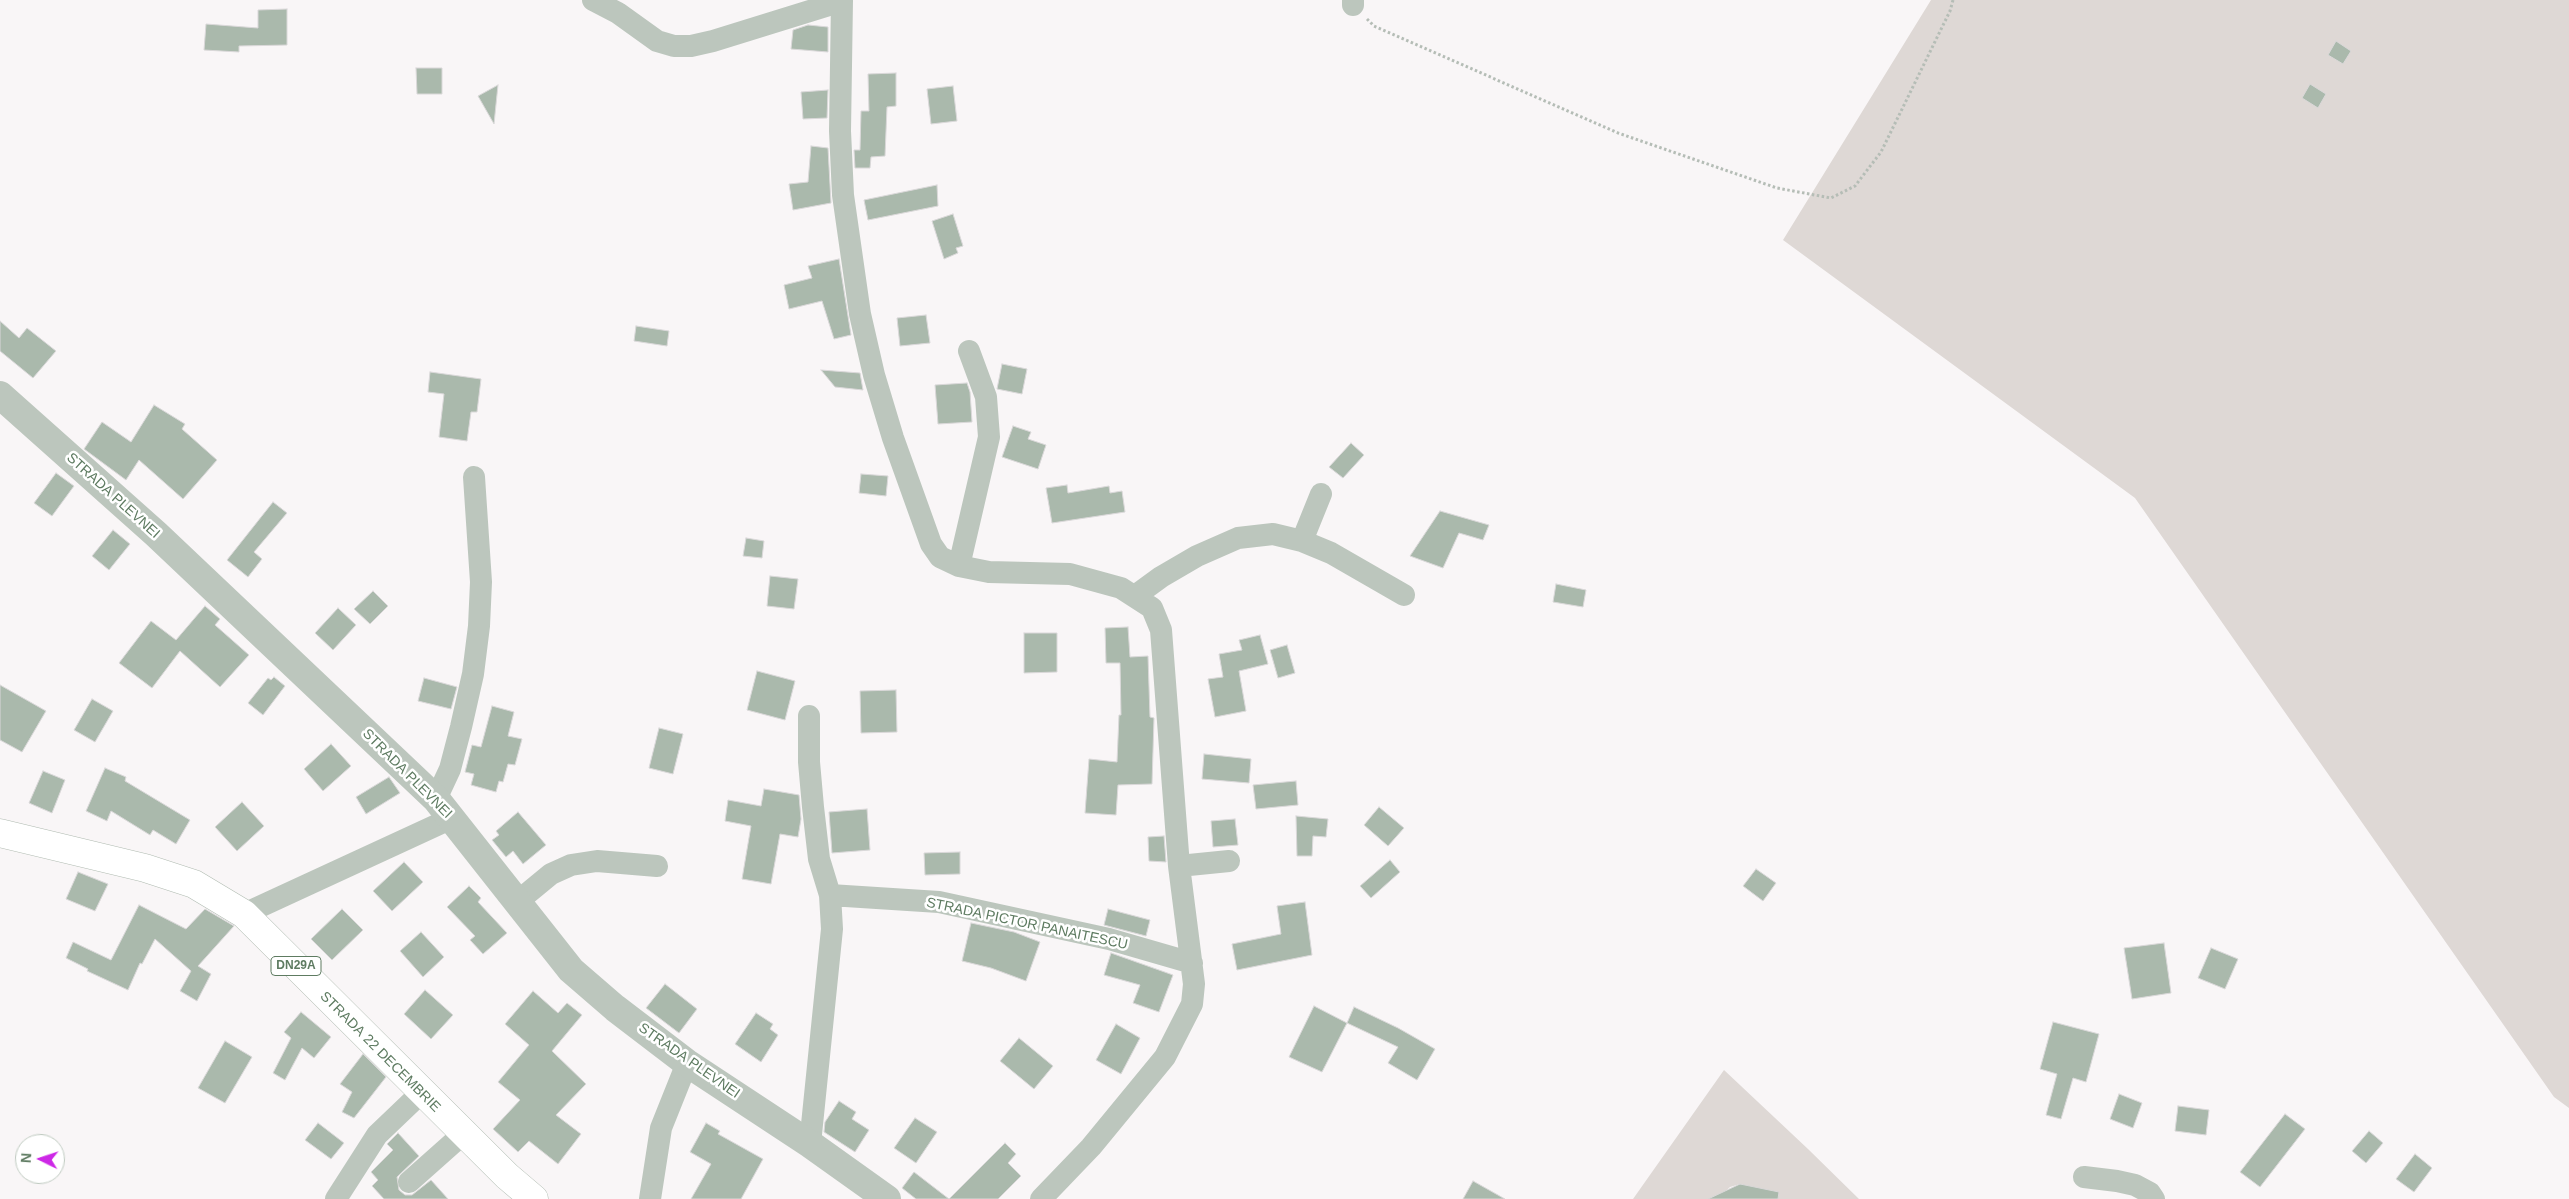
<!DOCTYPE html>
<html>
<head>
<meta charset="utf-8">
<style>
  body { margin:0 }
  #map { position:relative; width:2569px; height:1199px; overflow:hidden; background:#f9f6f7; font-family:Arial,sans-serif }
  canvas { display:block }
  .north { position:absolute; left:15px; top:1134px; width:50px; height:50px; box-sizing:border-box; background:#fff; border:1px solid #bfcac0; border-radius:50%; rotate:274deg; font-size:14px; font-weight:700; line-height:20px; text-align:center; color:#5e7b61 }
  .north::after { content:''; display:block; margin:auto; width:18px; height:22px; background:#cd28e6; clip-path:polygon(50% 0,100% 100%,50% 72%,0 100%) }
</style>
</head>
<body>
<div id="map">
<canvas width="2569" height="1199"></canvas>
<div class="north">N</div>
</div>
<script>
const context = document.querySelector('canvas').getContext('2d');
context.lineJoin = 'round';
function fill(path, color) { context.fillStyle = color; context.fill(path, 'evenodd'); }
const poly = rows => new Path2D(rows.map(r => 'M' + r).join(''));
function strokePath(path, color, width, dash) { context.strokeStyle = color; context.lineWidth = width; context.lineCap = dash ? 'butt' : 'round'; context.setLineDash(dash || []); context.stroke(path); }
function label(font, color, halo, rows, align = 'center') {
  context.font = font + ' Arial,sans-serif'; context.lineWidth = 5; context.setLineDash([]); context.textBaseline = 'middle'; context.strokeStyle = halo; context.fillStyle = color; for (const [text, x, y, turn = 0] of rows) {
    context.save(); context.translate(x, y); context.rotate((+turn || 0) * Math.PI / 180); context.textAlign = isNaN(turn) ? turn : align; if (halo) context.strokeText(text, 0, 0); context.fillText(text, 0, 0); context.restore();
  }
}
fill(poly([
  [1931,0,2569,0,2569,1108,2554,1097,2135,498,1783,240],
  [1724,1070,1808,1149,1859,1199,1755,1199,1749,1187,1740,1184,1730,1187,1717,1199,1633,1199]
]), '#ded8d5');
const building = poly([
  [287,9,287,45,239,46,239,52,204,50,206,24,258,28,258,10,287,9],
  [808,25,828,27,828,52,791,49,793,30,808,25],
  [2336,41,2351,51,2343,64,2328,55,2336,41],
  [416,68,442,68,442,94,417,94,416,68],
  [896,73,896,106,887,107,885,156,871,157,870,168,855,168,854,150,860,150,861,111,869,111,868,74,896,73],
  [2310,84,2326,94,2318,108,2302,98,2310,84],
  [498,85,494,124,478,96,498,85],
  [953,86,957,121,931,124,927,89,953,86],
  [828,90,827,118,803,119,801,92,828,90],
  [811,146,828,148,831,203,793,210,789,184,808,182,811,146],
  [937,185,938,206,868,220,864,200,937,185],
  [953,214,963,246,956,248,958,253,944,259,932,221,953,214],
  [839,259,851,335,834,339,822,301,789,309,784,285,812,278,808,266,839,259],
  [926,315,930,343,900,346,897,318,926,315],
  [0,321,19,338,27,328,56,351,33,378,0,351,0,321],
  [636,326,669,331,667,346,634,341,636,326],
  [1002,364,1027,369,1022,394,997,389,1002,364],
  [821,370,860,373,863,390,835,387,821,370],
  [430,372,481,379,477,412,471,412,467,441,439,437,444,394,428,392,430,372],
  [967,383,970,392,972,422,938,424,935,385,967,383],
  [154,405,185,424,182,429,217,460,183,499,139,460,126,480,84,449,102,422,131,442,154,405],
  [1013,426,1031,432,1028,439,1046,445,1038,469,1002,457,1013,426],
  [1351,443,1364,455,1343,478,1329,467,1351,443],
  [56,473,74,486,52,516,34,503,56,473],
  [861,474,888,476,886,496,859,493,861,474],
  [1067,485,1068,493,1109,486,1110,493,1122,491,1125,512,1052,523,1046,488,1067,485],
  [273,502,287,513,254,552,262,559,248,577,227,560,273,502],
  [1440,511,1489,525,1483,540,1459,533,1443,568,1410,556,1440,511],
  [113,530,130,544,109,570,92,556,113,530],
  [746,538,764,541,762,558,743,556,746,538],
  [770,576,798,579,794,609,767,606,770,576],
  [1556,584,1586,590,1583,607,1553,602,1556,584],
  [373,591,388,606,370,624,354,609,373,591],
  [205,606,220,619,215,625,249,655,220,687,180,651,152,688,119,663,151,621,176,640,205,606],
  [338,608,356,625,333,650,315,633,338,608],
  [1128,627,1130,657,1148,656,1150,717,1154,718,1152,784,1118,785,1116,815,1085,813,1089,759,1117,762,1119,715,1121,715,1120,663,1106,663,1105,628,1128,627],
  [1024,633,1057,633,1057,672,1024,673,1024,633],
  [1260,635,1268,664,1239,671,1246,711,1215,717,1208,679,1223,677,1219,654,1242,650,1239,640,1260,635],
  [1287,645,1295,673,1278,678,1270,650,1287,645],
  [757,671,795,681,785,720,747,710,757,671],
  [274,677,285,686,263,715,248,703,268,678,271,680,274,677],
  [424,678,457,687,451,709,418,701,424,678],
  [0,685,46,711,22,752,0,740,0,685],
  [896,690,897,732,861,733,860,691,896,690],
  [92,699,113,711,95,742,74,730,92,699],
  [492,706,514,712,508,736,522,739,515,765,508,764,503,782,499,781,496,792,471,785,474,774,465,772,472,745,481,747,492,706],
  [659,728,683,734,673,774,649,768,659,728],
  [331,744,351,766,323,791,304,769,331,744],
  [1204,754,1251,759,1249,783,1202,779,1204,754],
  [105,768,126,777,125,781,190,820,176,844,153,830,150,835,111,811,107,821,86,811,105,768],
  [43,771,65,780,52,813,29,803,43,771],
  [389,777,400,793,366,814,356,797,389,777],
  [1296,781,1298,805,1256,809,1253,785,1296,781],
  [764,789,799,795,801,819,798,837,780,834,771,884,742,879,751,826,725,821,728,800,761,806,764,789],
  [242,802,264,826,237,851,215,827,242,802],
  [1379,807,1404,828,1388,846,1364,825,1379,807],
  [867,809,870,850,832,853,829,812,867,809],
  [518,812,546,845,523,864,513,851,506,857,492,840,499,835,496,831,518,812],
  [1296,816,1328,819,1326,837,1313,836,1312,856,1297,856,1296,816],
  [1235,819,1238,845,1213,847,1211,821,1235,819],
  [1164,836,1166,862,1149,861,1148,837,1164,836],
  [960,852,960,874,925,875,924,853,960,852],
  [1390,860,1400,872,1371,898,1360,886,1390,860],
  [404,862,423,882,392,911,373,891,404,862],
  [1756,869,1776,883,1763,901,1743,886,1756,869],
  [78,872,108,884,95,911,66,899,78,872],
  [469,886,481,898,478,902,507,933,483,954,470,940,475,936,447,907,469,886],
  [1305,902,1312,955,1237,970,1232,944,1281,934,1277,906,1305,902],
  [139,905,186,929,205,909,234,926,198,966,211,974,197,1001,180,991,191,971,155,939,142,964,140,963,128,990,87,971,88,969,66,958,73,942,111,960,139,905],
  [342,909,363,930,332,960,311,939,342,909],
  [1108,909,1150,920,1146,936,1104,925,1108,909],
  [971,923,1014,932,1040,942,1026,981,991,968,962,961,971,923],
  [421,932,444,957,423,977,400,951,421,932],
  [2164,943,2171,993,2132,999,2124,948,2164,943],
  [2211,948,2238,959,2225,989,2198,978,2211,948],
  [1111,953,1173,975,1159,1012,1133,1003,1140,985,1104,975,1111,953],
  [665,984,697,1009,679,1033,646,1008,665,984],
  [425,990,453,1015,431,1039,404,1014,425,990],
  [533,991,558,1013,567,1003,582,1015,552,1051,586,1084,556,1115,581,1134,558,1164,529,1141,518,1152,493,1129,520,1100,498,1082,529,1045,505,1024,533,991],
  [1314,1006,1347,1023,1322,1072,1289,1057,1314,1006],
  [1354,1007,1398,1028,1435,1049,1417,1080,1388,1063,1398,1047,1347,1023,1354,1007],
  [301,1012,331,1037,314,1058,302,1048,285,1080,273,1073,291,1038,284,1032,301,1012],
  [756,1013,773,1024,770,1029,778,1035,761,1062,735,1044,756,1013],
  [2053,1022,2099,1034,2086,1082,2073,1078,2061,1119,2046,1115,2057,1074,2040,1069,2053,1022],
  [1116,1024,1140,1038,1121,1074,1096,1060,1116,1024],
  [1019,1038,1053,1066,1034,1089,1000,1061,1019,1038],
  [225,1041,252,1057,225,1103,198,1088,225,1041],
  [363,1054,386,1077,354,1118,342,1112,352,1092,340,1084,363,1054],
  [2119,1094,2142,1103,2133,1128,2110,1119,2119,1094],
  [839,1101,856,1112,852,1119,869,1130,855,1152,824,1132,825,1122,839,1101],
  [2178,1106,2209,1110,2206,1135,2175,1131,2178,1106],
  [2285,1114,2305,1129,2260,1187,2240,1172,2285,1114],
  [915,1118,937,1132,916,1163,894,1148,915,1118],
  [318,1123,344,1143,331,1159,305,1140,318,1123],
  [706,1123,720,1131,718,1134,763,1159,741,1199,691,1199,711,1164,690,1152,706,1123],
  [2369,1131,2383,1143,2366,1163,2352,1151,2369,1131],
  [398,1133,419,1156,397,1177,399,1190,405,1195,412,1195,431,1180,448,1199,384,1199,372,1186,378,1180,371,1172,393,1150,387,1144,398,1133],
  [1005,1143,1016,1154,1008,1163,1021,1176,998,1199,916,1199,902,1188,914,1172,949,1199,1005,1143],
  [2415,1154,2432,1168,2414,1192,2396,1179,2415,1154],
  [1473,1181,1505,1199,1463,1199,1473,1181],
  [1740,1184,1779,1192,1778,1199,1708,1199,1740,1184]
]);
fill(building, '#aab9ac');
strokePath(building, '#dad8d9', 1);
const primary = poly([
  [0,833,145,868,194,884,244,914,507,1176,534,1199]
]);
strokePath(primary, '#b0bbb1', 29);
strokePath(poly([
  [1367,19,1374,26,1618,133,1777,188,1831,198,1855,186,1881,152,1950,11,1953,0]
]), '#b5bdb6', 3, [2.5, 2.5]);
strokePath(poly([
  [593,0,618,13,657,41,674,46,691,46,713,41,842,1],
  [842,0,840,131,843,195,860,314,874,375,893,438,931,544,940,557,959,566,989,572,1070,574,1121,588,1152,608,1161,630,1179,866,1194,984,1192,1004,1165,1057,1091,1147,1041,1199],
  [1353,0,1353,5],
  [1302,541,1321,494],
  [959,566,989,437,986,397,969,351],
  [1135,596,1161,577,1197,556,1238,538,1273,534,1302,541,1331,553,1404,595],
  [809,716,809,762,813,807,819,859,830,895,832,929,810,1144],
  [436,799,450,769,461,727,473,674,479,626,481,582,474,477],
  [1179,866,1229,861],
  [830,895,939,902,1109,939,1192,963],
  [517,902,551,874,571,865,597,861,657,866],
  [244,914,452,818],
  [2084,1177,2117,1181,2135,1185,2150,1193,2154,1199],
  [409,1182,463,1134],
  [336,1199,377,1135,422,1092],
  [650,1199,661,1128,687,1063]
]), '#bcc6bd', 22);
strokePath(poly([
  [0,395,156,534,436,799,571,970,615,1008,687,1063,810,1144,887,1199]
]), '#bcc6bd', 28);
strokePath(primary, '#fff', 28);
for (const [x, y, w] of [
  [296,966,50]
]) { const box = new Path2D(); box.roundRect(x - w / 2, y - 9.5, w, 19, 4); context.fillStyle = '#fff'; context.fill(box); strokePath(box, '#5e7b61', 1); }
label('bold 12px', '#5e7b61', null, [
  ["DN29A",296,966]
]);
label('14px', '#5e7b61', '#fff', [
  ["STRADA PLEVNEI",113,496,42],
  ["STRADA PLEVNEI",407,774,45],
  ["STRADA PICTOR PANAITESCU",1027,924,12],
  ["STRADA 22 DECEMBRIE",380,1052,45],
  ["STRADA PLEVNEI",689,1061,35]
]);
</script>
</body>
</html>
